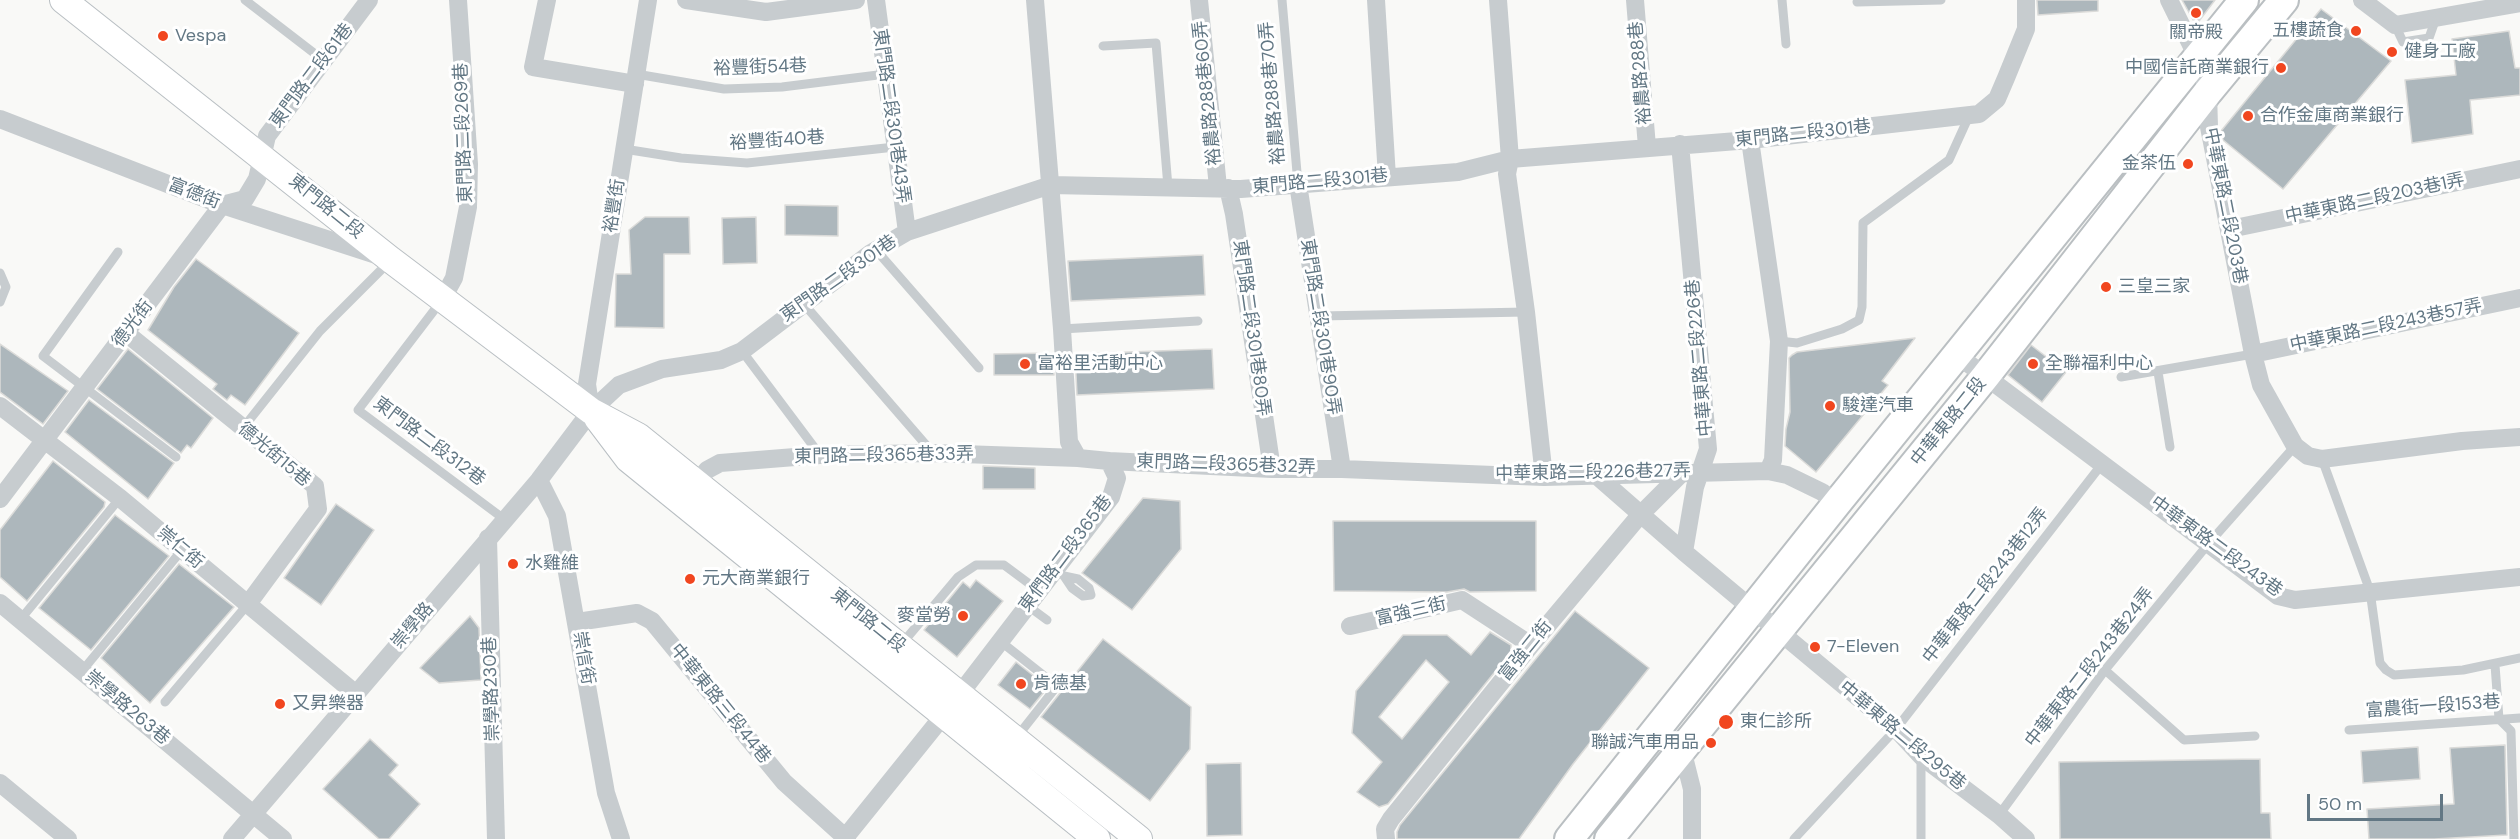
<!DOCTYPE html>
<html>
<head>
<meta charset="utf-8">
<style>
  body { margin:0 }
  #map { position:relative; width:2520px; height:839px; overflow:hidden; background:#f9f9f7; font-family:"DM Sans",sans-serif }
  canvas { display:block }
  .scale { position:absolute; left:2307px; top:794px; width:136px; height:27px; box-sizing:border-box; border:3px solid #627784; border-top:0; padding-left:8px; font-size:18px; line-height:21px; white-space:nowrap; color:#627784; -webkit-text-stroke:4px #fff; paint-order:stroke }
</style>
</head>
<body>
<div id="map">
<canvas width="2520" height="839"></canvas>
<div class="scale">50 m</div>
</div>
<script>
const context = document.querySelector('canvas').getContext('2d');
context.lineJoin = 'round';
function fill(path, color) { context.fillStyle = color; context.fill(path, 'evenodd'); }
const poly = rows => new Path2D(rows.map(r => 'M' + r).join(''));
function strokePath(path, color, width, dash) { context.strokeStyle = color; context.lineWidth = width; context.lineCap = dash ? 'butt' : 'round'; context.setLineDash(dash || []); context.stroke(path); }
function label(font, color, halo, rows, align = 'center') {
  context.font = font + ' "DM Sans","Noto Sans TC",sans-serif'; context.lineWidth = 6; context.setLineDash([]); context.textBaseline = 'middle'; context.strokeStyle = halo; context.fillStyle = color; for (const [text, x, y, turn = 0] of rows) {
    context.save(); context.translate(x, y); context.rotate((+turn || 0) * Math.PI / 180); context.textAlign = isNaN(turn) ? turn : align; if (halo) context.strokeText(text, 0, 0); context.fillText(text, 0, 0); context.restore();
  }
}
const building = poly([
  [2037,0,2098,0,2098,11,2038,15,2037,0],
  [2182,0,2215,0,2196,25,2182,0],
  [2321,9,2391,61,2283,189,2223,140,2221,131,2321,9],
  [2509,31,2515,68,2520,68,2520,95,2470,100,2473,134,2412,143,2405,80,2456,75,2452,39,2509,31],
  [785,205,838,206,838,236,785,235,785,205],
  [645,217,689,217,690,254,664,254,664,328,615,327,616,274,631,274,629,230,645,217],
  [756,217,757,263,723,264,722,218,756,217],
  [1203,255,1205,295,1071,301,1068,261,1203,255],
  [196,259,299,333,245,405,231,395,227,400,213,389,217,384,148,330,174,287,196,259],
  [1915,338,1882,381,1888,385,1816,472,1785,446,1786,429,1790,412,1789,358,1792,355,1797,352,1915,338],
  [0,344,68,391,43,424,0,392,0,344],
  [2031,345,2066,372,2042,402,2008,375,2031,345],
  [128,349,213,418,191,448,187,445,181,453,97,389,128,349],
  [1212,349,1214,389,1077,395,1075,354,1212,349],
  [1052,353,1054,375,994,375,994,354,1052,353],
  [89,400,174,463,148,499,65,432,89,400],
  [53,461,105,502,104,507,27,601,0,577,0,530,53,461],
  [983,466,1035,468,1035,489,983,489,983,466],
  [1143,498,1180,501,1181,549,1132,610,1082,573,1143,498],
  [336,504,374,530,321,605,284,578,336,504],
  [115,515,169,556,91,650,39,608,115,515],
  [1333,521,1536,521,1536,591,1470,592,1464,589,1447,592,1334,591,1333,521],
  [179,564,234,607,150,703,101,658,179,564],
  [976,580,1003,601,957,657,924,630,963,582,970,588,976,580],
  [1575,611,1649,668,1573,764,1519,839,1397,839,1397,832,1400,825,1575,611],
  [470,616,479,628,481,680,439,683,420,668,470,616],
  [1490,632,1511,645,1511,652,1388,804,1379,807,1357,792,1382,762,1352,733,1356,691,1403,635,1447,635,1471,655,1490,632],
  [1426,660,1449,682,1402,739,1379,717,1426,660],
  [1103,639,1191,707,1190,749,1150,801,1041,717,1103,639],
  [1016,662,1048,687,1030,709,998,685,1016,662],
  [370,739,398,765,389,775,420,804,389,839,379,839,323,789,370,739],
  [2505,745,2507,835,2434,839,2369,839,2367,809,2454,804,2450,748,2505,745],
  [2418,747,2420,779,2363,783,2361,751,2418,747],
  [2260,759,2261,813,2270,813,2271,839,2060,839,2059,762,2260,759],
  [1241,763,1242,835,1207,836,1206,764,1241,763]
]);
fill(building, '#adb7bc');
strokePath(building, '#dbdbd9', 1.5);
const secondary = poly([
  [63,0,391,260,591,411,638,436,1139,839],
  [597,418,628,459,1097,839]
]);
const primary = poly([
  [1569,839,1837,503,2244,0],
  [1609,839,1985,377,2208,92,2284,0]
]);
strokePath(secondary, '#b9bfc3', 28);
strokePath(primary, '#babfc2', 32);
strokePath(poly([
  [245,0,323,60],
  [1282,0,1298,184],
  [1782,0,1786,44],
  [1857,2,1941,0],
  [2395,25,2403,42,2429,38,2436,18],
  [1103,46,1156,43,1168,187],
  [636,74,724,89,782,87,886,74],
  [624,149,681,158,747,163,895,147],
  [876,250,979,368],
  [118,252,43,356,176,457],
  [0,273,6,287,0,302],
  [442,300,358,410,504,519],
  [803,303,933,453],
  [1320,316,1526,312],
  [1062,329,1198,321],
  [1779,341,1797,343,1842,329,1859,320,1862,307,1863,223,1949,160,1969,116],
  [742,351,820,455],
  [2158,372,2170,447],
  [2121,377,2253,354],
  [243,428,320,331,390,261],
  [2322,459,2370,591,2380,663,2386,670,2394,675,2463,670,2520,658],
  [1056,570,1064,576,1072,588,1083,596,1091,595,1089,588,1078,579,1064,576],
  [1028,606,1047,620],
  [20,620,120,498],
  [1000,641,1057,686,1016,738],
  [900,646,958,577,976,565,1004,565,1039,591],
  [2495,665,2499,719,2511,731,2514,839],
  [2105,670,2184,740,2255,736],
  [82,671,182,550],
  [165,702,248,604],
  [2349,730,2520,718],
  [1999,815,2105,670,2209,543,2295,446],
  [1794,839,1896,729,2102,464],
  [1921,839,1921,757]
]), '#c7cccf', 9);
strokePath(poly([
  [547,0,533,67,635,84],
  [686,0,766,12,856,0],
  [876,0,907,232],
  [1199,0,1218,187],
  [1376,0,1387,177],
  [1498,0,1510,159,1507,174,1526,312,1544,477],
  [1635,0,1647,147],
  [2169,0,2198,59,2208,92,2209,127,2253,354,2261,385,2295,446,2308,456,2322,459,2462,441,2520,437],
  [2362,0,2395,25,2520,3],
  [0,119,222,205,379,256],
  [1750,140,1779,341,1773,460,1768,471],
  [1680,144,1708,449,1695,487,1684,552,1896,729,1921,756,1999,815,2026,839],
  [1298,184,1342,469],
  [1228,188,1234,214,1272,469],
  [2230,229,2520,169],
  [443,298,454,278,468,207,469,164,458,0],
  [126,333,315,486,318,509,248,604],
  [2253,354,2520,298],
  [1957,355,2278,596,2295,600,2520,577],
  [0,406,120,498,356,694],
  [591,411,587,384,648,0],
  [1109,461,1272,469,1342,469,1544,477,1768,471,1787,475,1822,492,1837,503],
  [1597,476,1684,552],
  [539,480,557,516,606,793,621,839],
  [697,482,707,470,720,463,820,455,933,453,1078,458],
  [0,499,222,205,245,199,257,179,267,136,369,0],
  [488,538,496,839],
  [0,603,283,839],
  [577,622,637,613,652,621,784,782,847,839],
  [1350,626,1462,600,1531,645],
  [1658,729,1682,749,1692,789,1692,839],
  [0,783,68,839],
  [232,839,539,480,591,411,619,385,662,369,721,360,742,351,871,253,907,232,1051,185,1241,189,1458,172,1510,159,1750,140,1979,114,1997,99,2006,78,2026,29,2026,0],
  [844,839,943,716,1111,497,1117,478,1109,461,1078,458,1069,442,1062,329,1035,0],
  [1386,839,1385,829,1391,819,1531,645,1640,515,1683,472]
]), '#c7cccf', 18);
strokePath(secondary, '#fff', 26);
strokePath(primary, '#fff', 28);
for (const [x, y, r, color] of [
  [2196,13,6,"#f1461f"],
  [2356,31,6,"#f1461f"],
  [163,36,6,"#f1461f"],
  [2392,52,6,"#f1461f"],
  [2281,68,6,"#f1461f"],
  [2248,116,6,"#f1461f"],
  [2188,164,6,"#f1461f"],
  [2106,287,6,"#f1461f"],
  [1025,364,6,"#f1461f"],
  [2033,364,6,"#f1461f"],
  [1830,406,6,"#f1461f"],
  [513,564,6,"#f1461f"],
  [690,579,6,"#f1461f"],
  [963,616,6,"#f1461f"],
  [1815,647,6,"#f1461f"],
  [1021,684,6,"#f1461f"],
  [280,704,6,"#f1461f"],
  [1726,722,8,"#f1461f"],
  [1711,743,6,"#f1461f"]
]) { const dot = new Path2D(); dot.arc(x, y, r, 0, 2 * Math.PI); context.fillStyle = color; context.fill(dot); strokePath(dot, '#fff', 2); }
label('18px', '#627784', '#fff', [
  ["五樓蔬食",2344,31,"right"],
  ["關帝殿",2196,33,"center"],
  ["Vespa",175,36],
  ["健身工廠",2404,52],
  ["中國信託商業銀行",2269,68,"right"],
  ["合作金庫商業銀行",2260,116],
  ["金茶伍",2176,164,"right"],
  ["三皇三家",2118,287],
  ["富裕里活動中心",1037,364],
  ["全聯福利中心",2045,364],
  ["駿達汽車",1842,406],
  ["水雞維",525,564],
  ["元大商業銀行",702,579],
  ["麥當勞",951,616,"right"],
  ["7-Eleven",1827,647],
  ["肯德基",1033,684],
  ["又昇樂器",292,704],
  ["東仁診所",1740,722],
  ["聯誠汽車用品",1699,743,"right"]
], 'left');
label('18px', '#627784', '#fff', [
  ["裕豐街54巷",760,68,-2],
  ["裕農路288巷",1641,73,-95],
  ["東門路二段61巷",312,76,-53],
  ["裕農路288巷60弄",1208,93,-96],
  ["裕農路288巷70弄",1273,93,-95],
  ["東門路二段301巷43弄",891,116,82],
  ["東門路二段269巷",464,133,-92],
  ["東門路二段301巷",1803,134,-6],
  ["裕豐街40巷",777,141,-4],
  ["東門路二段301巷",1320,182,-5],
  ["富德街",194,194,21],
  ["中華東路二段203巷1弄",2375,199,-12],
  ["裕豐街",615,206,-81],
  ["中華東路二段203巷",2225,206,79],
  ["東門路二段",326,207,39],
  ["東門路二段301巷",839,279,-35],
  ["德光街",133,324,-53],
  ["中華東路二段243巷57弄",2386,326,-12],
  ["東門路二段301巷90弄",1320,327,81],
  ["東門路二段301巷80弄",1251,328,82],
  ["中華東路二段226巷",1700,358,-95],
  ["中華東路二段",1949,422,-51],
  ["東門路二段312巷",429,442,37],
  ["德光街15巷",274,455,40],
  ["東門路二段365巷33弄",884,456,-1],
  ["東門路二段365巷32弄",1226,465,2],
  ["中華東路二段226巷27弄",1593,473,-1],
  ["中華東路二段243巷",2216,547,36],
  ["崇仁街",180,548,40],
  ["東們路二段365巷",1066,554,-53],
  ["中華東路二段243巷12弄",1986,586,-52],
  ["富強三街",1411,612,-13],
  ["東門路二段",868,621,39],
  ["崇學路",413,626,-50],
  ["富強二街",1526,651,-51],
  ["崇信街",583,658,80],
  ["中華東路二段243巷24弄",2090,668,-52],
  ["崇學路230巷",492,689,-92],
  ["中華東路三段44巷",720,704,51],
  ["富農街一段153巷",2433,707,-4],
  ["崇學路263巷",127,708,40],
  ["中華東路二段295巷",1902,736,40]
]);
</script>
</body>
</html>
